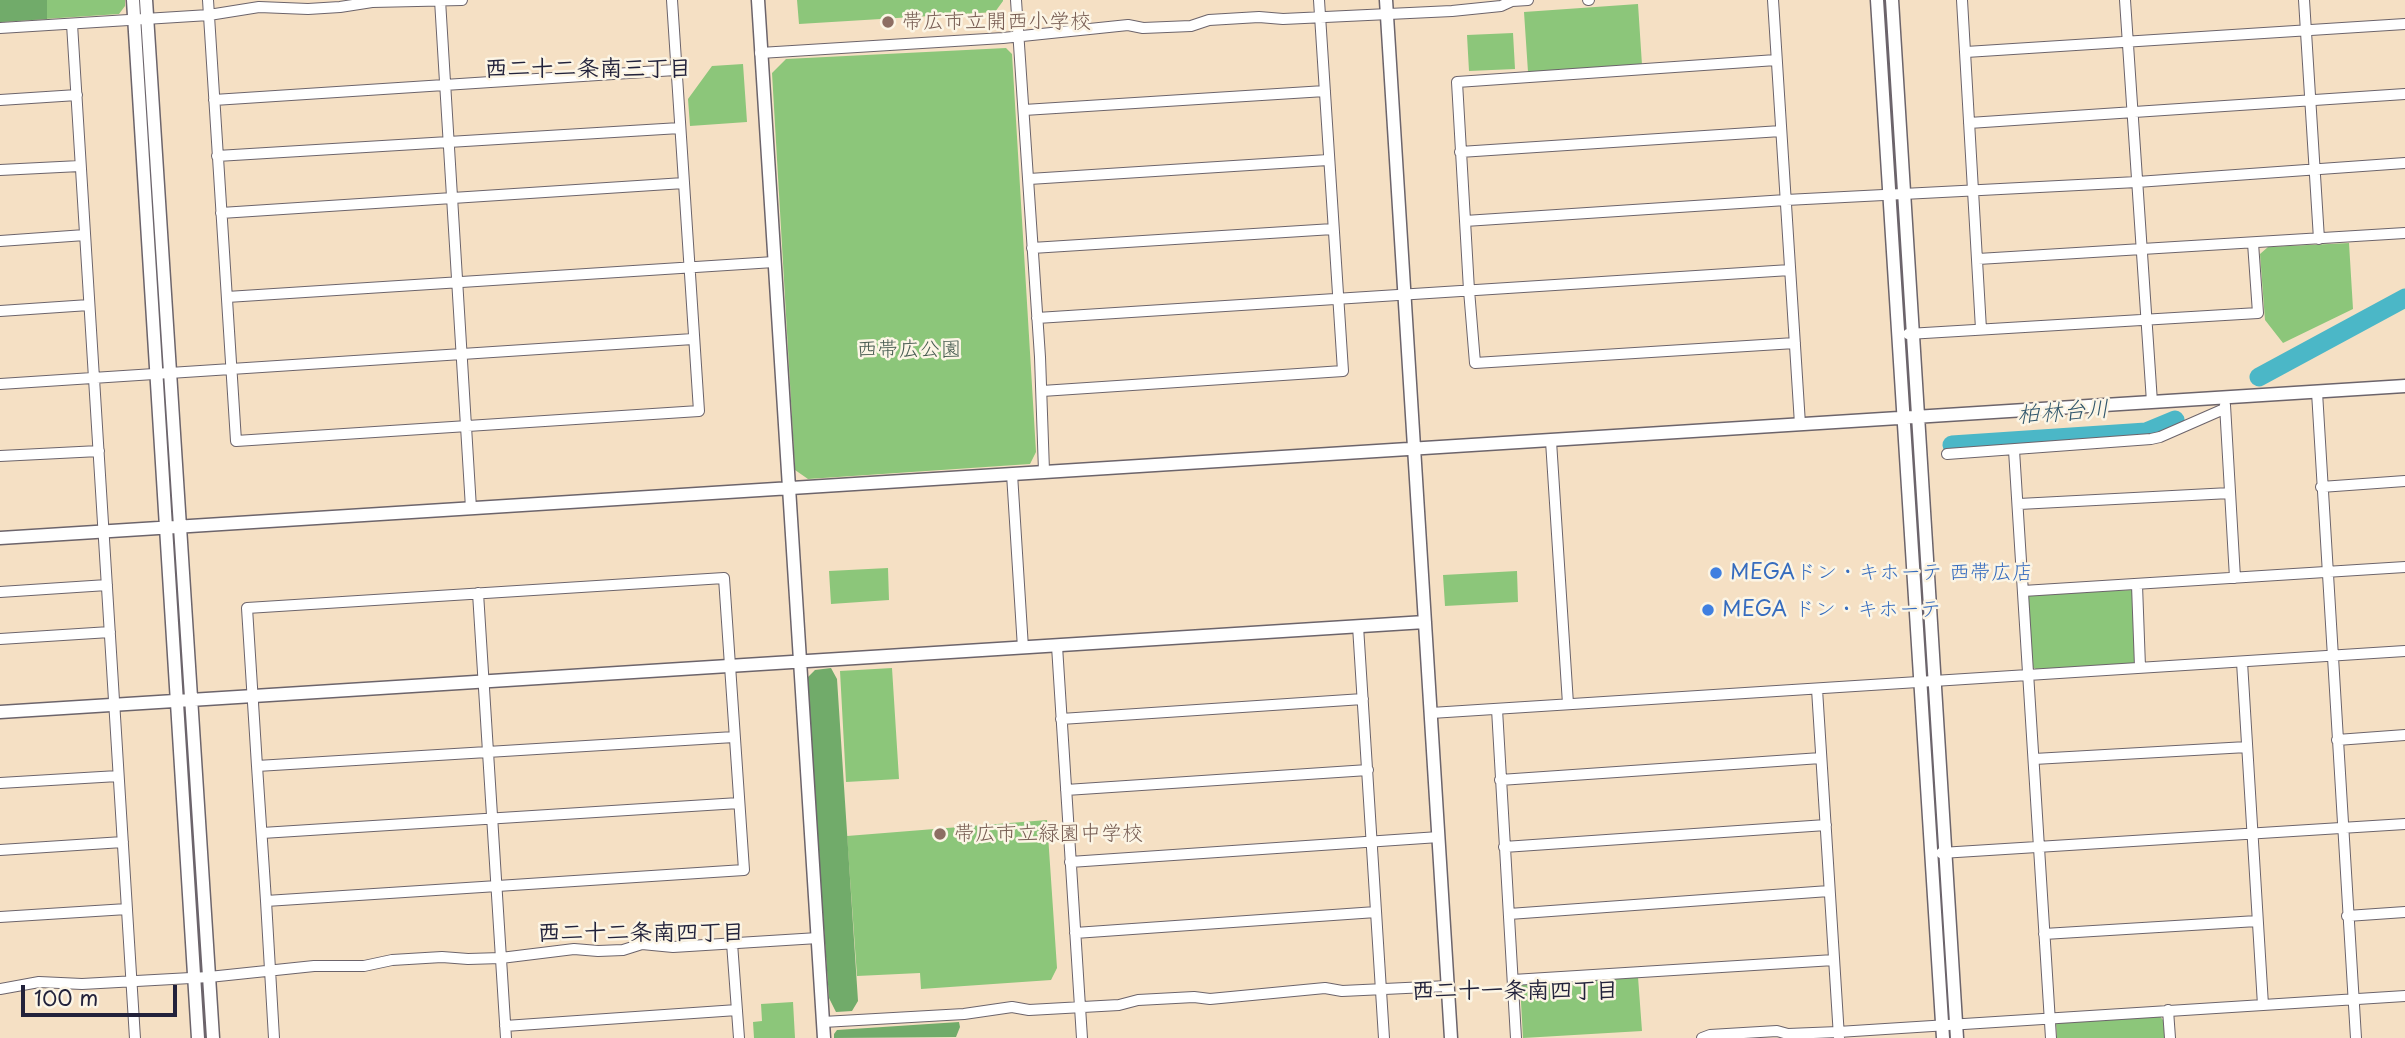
<!DOCTYPE html>
<html>
<head>
<meta charset="utf-8">
<style>
  body { margin:0 }
  #map { position:relative; width:2405px; height:1038px; overflow:hidden; background:#f5e0c4; font-family:"Playpen Sans",sans-serif }
  canvas { display:block }
  .scale { position:absolute; left:21px; top:985px; width:156px; height:32px; box-sizing:border-box; border:4px solid #22223b; border-top:0; padding-left:9px; font-size:21px; line-height:24px; white-space:nowrap; color:#22223b; -webkit-text-stroke:5px #fcf5e5; paint-order:stroke }
</style>
</head>
<body>
<div id="map">
<canvas width="2405" height="1038"></canvas>
<div class="scale">100 m</div>
</div>
<script>
const context = document.querySelector('canvas').getContext('2d');
context.lineJoin = 'round';
function fill(path, color) { context.fillStyle = color; context.fill(path, 'evenodd'); }
const poly = rows => new Path2D(rows.map(r => 'M' + r).join(''));
function strokePath(path, color, width, dash) { context.strokeStyle = color; context.lineWidth = width; context.lineCap = dash ? 'butt' : 'round'; context.setLineDash(dash || []); context.stroke(path); }
function label(font, color, halo, rows, align = 'center') {
  context.font = font + ' "Playpen Sans","Klee One",sans-serif'; context.lineWidth = 5; context.setLineDash([]); context.textBaseline = 'middle'; context.strokeStyle = halo; context.fillStyle = color; for (const [text, x, y, turn = 0] of rows) {
    context.save(); context.translate(x, y); context.rotate((+turn || 0) * Math.PI / 180); context.textAlign = isNaN(turn) ? turn : align; if (halo) context.strokeText(text, 0, 0); context.fillText(text, 0, 0); context.restore();
  }
}
fill(poly([
  [0,0,125,0,125,6,119,14,0,22],
  [797,0,1003,0,1003,1,995,12,799,24],
  [1638,4,1642,65,1528,72,1524,12],
  [1513,33,1515,69,1469,71,1467,35],
  [1006,48,1012,54,1036,452,1030,464,808,479,795,470,772,73,786,59],
  [743,64,747,122,690,126,688,99,712,66],
  [2349,243,2353,309,2283,343,2265,320,2260,254,2268,247],
  [888,568,889,600,831,604,829,571],
  [1517,571,1518,602,1445,606,1443,575],
  [2133,590,2137,656,2134,664,2036,669,2032,667,2028,594],
  [892,668,899,779,846,782,840,671],
  [1047,820,1057,968,1051,980,921,989,920,973,857,976,847,836],
  [1638,977,1642,1031,1523,1038,1520,985],
  [793,1002,795,1038,754,1038,753,1022,762,1021,761,1004],
  [2159,1015,2163,1020,2165,1038,2057,1038,2056,1023,2059,1021]
]), '#8cc67a');
fill(poly([
  [0,0,47,0,47,19,0,22],
  [831,668,837,679,858,1001,852,1011,836,1012,829,998,806,679,815,670],
  [959,1022,960,1027,956,1037,834,1038,834,1034,837,1030]
]), '#71ab6a');
strokePath(poly([
  [2259,377,2405,298],
  [1952,445,2146,432,2175,420]
]), '#4bb7c7', 19);
const minor = poly([
  [208,0,236,441,699,411,672,0],
  [440,0,471,508],
  [1016,0,1040,357,1044,471],
  [1588,0,1589,0],
  [1773,0,1800,424],
  [1962,0,1981,329],
  [2125,0,2152,402],
  [2304,0,2319,239],
  [72,24,135,1038],
  [0,28,209,15,259,7,308,9,340,7,372,2,462,0],
  [1966,52,2405,24],
  [760,53,1003,38,1128,25,1143,28,1191,26,1209,20,1259,17,1283,19,1452,11,1501,6,1512,1,1528,0],
  [1776,60,1457,82,1469,290,1475,363,1795,343],
  [0,100,77,95],
  [214,100,675,70],
  [1024,110,1325,91],
  [1969,123,2405,94],
  [1460,152,1781,131],
  [217,156,680,128],
  [0,170,80,166],
  [1029,179,1328,160],
  [221,213,684,183],
  [1465,221,1786,200,2137,182,2405,163],
  [0,241,85,235],
  [1032,248,1333,229],
  [1978,259,2405,233],
  [227,297,774,262],
  [0,311,89,305],
  [1037,318,1790,270],
  [1908,334,2258,313,2253,243],
  [0,384,693,339],
  [1042,391,1343,371,1319,0],
  [2317,392,2356,1038],
  [2225,405,2235,578],
  [1551,441,1568,704],
  [2014,450,2051,1038],
  [1947,454,2151,439,2160,437,2224,409],
  [0,456,99,451],
  [1012,474,1023,648],
  [2321,487,2405,481],
  [2019,504,2230,493],
  [2137,585,2140,667],
  [2023,591,2405,567],
  [0,592,107,585],
  [478,593,506,1038],
  [1358,626,1384,1038],
  [0,639,110,632],
  [1057,646,1082,1038],
  [2242,662,2263,1005],
  [1817,689,1839,1037],
  [1497,709,1516,1038],
  [1431,713,2405,651],
  [1061,719,1363,699],
  [2337,740,2405,735],
  [2034,759,2247,747],
  [257,766,734,737],
  [1500,780,1821,758],
  [0,783,118,776],
  [1066,790,1368,770],
  [262,833,739,803],
  [1504,847,1826,825],
  [0,850,123,842],
  [1941,853,2405,824],
  [1070,862,1439,837],
  [266,901,744,870,724,578,247,608,257,766,266,901,274,1038],
  [1509,914,1829,891],
  [2347,916,2405,912],
  [0,917,127,909],
  [1075,933,1376,912],
  [2044,934,2257,921],
  [732,943,739,1038],
  [1513,980,1834,960],
  [0,989,39,982,82,984,209,977,314,966,364,966,392,960,442,957,468,959,501,958,574,949,598,951,623,950,642,944,673,947,818,938],
  [2168,1010,2170,1038],
  [823,1022,964,1014,1012,1007,1029,1010,1119,1005,1138,1000,1194,997,1210,999,1325,988,1342,991,1448,986],
  [505,1026,737,1010],
  [1702,1038,1710,1035,1777,1031,1788,1034,1838,1032,2405,996]
]);
const tertiary = poly([
  [133,0,198,1038],
  [146,0,213,1038],
  [758,0,824,1038],
  [1386,0,1451,1038],
  [1877,0,1943,1038],
  [1892,0,1957,1038],
  [0,538,2405,386],
  [0,712,1425,622]
]);
strokePath(minor, '#6c646b', 12);
strokePath(tertiary, '#6c646b', 15);
strokePath(minor, '#fff', 10);
strokePath(tertiary, '#fff', 12);
for (const [x, y, r, color] of [
  [888,22,7,"#8d6e63"],
  [1716,573,7,"#3f7fe0"],
  [1708,610,7,"#3f7fe0"],
  [940,834,7,"#8d6e63"]
]) { const dot = new Path2D(); dot.arc(x, y, r, 0, 2 * Math.PI); context.fillStyle = color; context.fill(dot); strokePath(dot, '#fcf5e5', 2.5); }
label('21px', '#785e54', '#fcf5e5', [
  ["帯広市立開西小学校",902,22],
  ["帯広市立緑園中学校",954,834]
], 'left');
label('21px', '#475b51', '#fcf5e5', [
  ["西帯広公園",909,350]
]);
label('21px', '#366cbe', '#fcf5e5', [
  ["MEGAドン・キホーテ 西帯広店",1730,573],
  ["MEGA ドン・キホーテ",1722,610]
], 'left');
label('bold 23px', '#22223b', '#fcf5e5', [
  ["西二十二条南三丁目",588,70],
  ["西二十二条南四丁目",641,934],
  ["西二十一条南四丁目",1515,992]
]);
label('italic 23px', '#30566c', '#fcf5e5', [
  ["柏林台川",2063,413,-4]
]);
</script>
</body>
</html>
